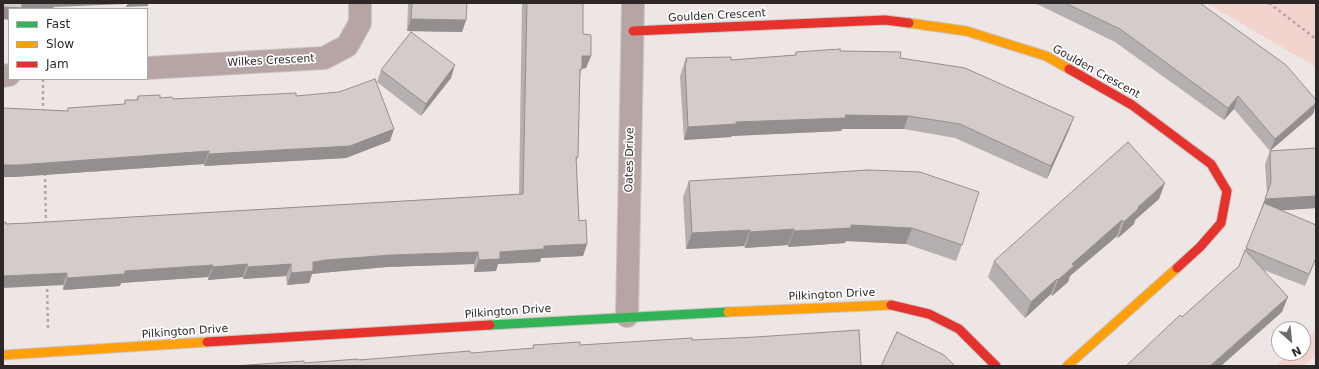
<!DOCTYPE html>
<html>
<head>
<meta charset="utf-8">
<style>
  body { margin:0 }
  #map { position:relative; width:1319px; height:369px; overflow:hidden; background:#eee6e4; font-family:"DejaVu Sans",sans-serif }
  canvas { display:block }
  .frame { position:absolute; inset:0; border:4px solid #2d2827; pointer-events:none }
  .legend { position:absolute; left:8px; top:8px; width:140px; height:72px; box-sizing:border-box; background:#fff; border:1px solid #aba9a9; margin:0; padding:5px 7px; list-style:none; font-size:12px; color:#2d2827 }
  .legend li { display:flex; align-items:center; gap:8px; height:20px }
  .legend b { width:20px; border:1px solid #aba9a9 }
  .north { position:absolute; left:1271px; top:321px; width:40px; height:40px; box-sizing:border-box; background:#fff; border:1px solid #aba9a9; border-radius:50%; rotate:153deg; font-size:11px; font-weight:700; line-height:16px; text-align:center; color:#2d2827 }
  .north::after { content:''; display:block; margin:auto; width:14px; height:18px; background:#716a69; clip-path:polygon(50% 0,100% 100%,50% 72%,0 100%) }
</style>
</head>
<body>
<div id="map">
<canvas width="1319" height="369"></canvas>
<div class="frame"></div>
<ul class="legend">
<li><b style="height:5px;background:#30b455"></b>Fast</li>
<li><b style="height:5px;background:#ff9f0a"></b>Slow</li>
<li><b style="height:5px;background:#e5322d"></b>Jam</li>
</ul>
<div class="north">N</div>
</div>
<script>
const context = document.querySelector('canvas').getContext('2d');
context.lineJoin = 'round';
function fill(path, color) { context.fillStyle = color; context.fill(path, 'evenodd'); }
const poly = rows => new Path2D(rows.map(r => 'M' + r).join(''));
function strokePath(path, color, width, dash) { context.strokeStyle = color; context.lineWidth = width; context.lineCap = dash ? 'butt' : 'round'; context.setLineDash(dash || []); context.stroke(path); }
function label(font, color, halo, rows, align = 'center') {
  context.font = font + ' "DejaVu Sans",sans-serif'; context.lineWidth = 3.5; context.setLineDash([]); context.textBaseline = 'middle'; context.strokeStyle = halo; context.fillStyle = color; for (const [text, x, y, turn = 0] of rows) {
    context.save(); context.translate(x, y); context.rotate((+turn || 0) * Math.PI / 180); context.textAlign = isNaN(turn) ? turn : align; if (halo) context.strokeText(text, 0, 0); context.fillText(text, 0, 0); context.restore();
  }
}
fill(poly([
  [1206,3,1316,3,1316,67],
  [1316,329,1316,355,1304,366,1275,366,1289,353,1303,353,1303,341]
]), '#f3d3cd');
const street = poly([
  [147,68,324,58,347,46,360,23,360,3],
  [3,76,9,75],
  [627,316,633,3]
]);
const fast = poly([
  [490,325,728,312]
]);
const slow = poly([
  [909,23,966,31,1046,56,1069,69],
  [728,312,891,305],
  [3,355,207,342],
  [1067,366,1177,268]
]);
const jam = poly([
  [633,31,885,20,909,23],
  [1069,69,1132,105,1211,164,1227,191,1221,223,1200,247,1177,268],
  [891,305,929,314,959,329,996,366],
  [207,342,490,325]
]);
strokePath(street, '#cac5c3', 24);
strokePath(fast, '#cac5c3', 11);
strokePath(slow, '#cac5c3', 11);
strokePath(jam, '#cac5c3', 11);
strokePath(poly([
  [1269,3,1316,39],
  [43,79,43,112],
  [45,173,46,224],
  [47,283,48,328]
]), '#b4a8a6', 2.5, [3, 3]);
strokePath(street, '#b6a5a2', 22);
strokePath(fast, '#30b455', 9);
strokePath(slow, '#ff9f0a', 9);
strokePath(jam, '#e5322d', 9);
fill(poly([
  [408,3,467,3,466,20,462,32,407,31],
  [522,3,583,3,583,34,591,56,586,68,582,69,580,75,578,157,576,162,579,221,587,244,583,256,541,258,540,262,498,264,496,271,474,272,474,264,387,267,321,273,312,274,309,283,287,285,286,276,243,279,243,277,208,280,208,277,121,283,120,286,63,290,63,285,6,224,29,223,519,194],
  [1033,3,1200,3,1316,100,1316,105,1313,114,1270,151,1234,109,1224,120,1115,42,1039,5],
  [840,51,900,58,1069,130,1047,179,955,138,904,129,842,129,841,131,732,136,731,137,684,140,680,76,686,58,731,60,795,55,796,52],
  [381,70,451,78,421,116,377,82],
  [138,96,173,99,296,96,390,141,346,158,204,166,204,164,14,177,3,177,3,108,67,111,68,108,124,104,125,100,136,100],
  [1316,148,1316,208,1281,210,1316,225,1316,259,1305,286,1261,269,1282,312,1182,317,1239,266,1261,212,1267,194,1265,164,1270,151],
  [869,170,962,245,956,261,906,244,846,241,845,243,788,247,788,245,745,248,744,246,686,249,683,197,689,181],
  [1159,199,1135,220,1134,224,1118,238,1117,236,1070,276,1068,282,1052,296,1051,294,1025,318,988,277,994,261]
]), '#b5afaf');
fill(poly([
  [22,3,127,3,126,4,54,7,53,9,9,9,9,20,3,19,3,7],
  [128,3,162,3,148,4,148,6,126,7],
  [411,19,466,20,462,32,407,31],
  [582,56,591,56,586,68,577,69],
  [455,65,451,78,421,116,426,104],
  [1238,96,1234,109,1224,120,1228,108],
  [1316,103,1316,105,1313,114,1270,151,1275,139],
  [845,115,908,116,904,129,842,129,841,131,732,136,731,137,684,140,688,127,736,122],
  [1074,117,1069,130,1047,179,1051,166],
  [394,129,390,141,346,158,204,166,209,154],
  [209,151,204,164,14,177,3,177,3,165],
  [1165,183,1159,199,1135,220,1134,224,1118,238,1124,222,1138,207],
  [1316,196,1316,208,1260,212,1265,199],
  [1122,220,1117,236,1070,276,1068,282,1052,296,1058,280,1072,264],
  [851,225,912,228,906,244,846,241,845,243,788,247,794,231],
  [794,229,788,245,745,248,750,232],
  [750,230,744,246,686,249,692,233],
  [587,244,583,256,541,258,540,262,498,264,496,271,474,272,479,260,500,252,544,246],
  [478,252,474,264,387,267,321,273,312,274,309,283,287,285,291,273,313,262,326,260,391,255],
  [247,264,243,277,208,280,213,267],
  [291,264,286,276,243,279,248,267],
  [213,265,208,277,121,283,120,286,63,290,67,278,125,271],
  [67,273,63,285,3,288,3,276],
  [1057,279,1051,294,1025,318,1031,302],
  [1288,297,1282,312,1221,366,1210,366]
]), '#948f8e');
const building = poly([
  [3,3,22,3,22,8,3,7,3,3],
  [412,3,467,3,466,20,411,19,412,3],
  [527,3,583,3,583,34,591,35,591,56,582,56,582,69,580,69,578,157,576,157,579,221,586,220,587,244,544,246,544,249,500,252,500,259,479,260,478,252,391,255,326,260,313,262,313,271,291,273,291,264,248,267,247,264,213,267,213,265,125,271,125,274,67,278,67,273,3,276,3,222,6,222,6,224,29,223,523,194,527,3],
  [1065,3,1200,3,1286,65,1316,100,1316,103,1275,139,1238,96,1228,108,1120,29,1065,3],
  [411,32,455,65,426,104,381,70,411,32],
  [840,49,840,51,901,52,900,58,965,68,1074,117,1051,166,960,124,908,116,845,115,846,118,736,122,736,124,688,127,685,62,687,62,686,58,731,57,731,60,796,55,796,52,840,49],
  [375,79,394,129,350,146,209,154,209,151,18,165,3,165,3,108,68,111,68,108,125,104,125,100,138,100,138,96,160,95,160,98,172,97,173,99,296,93,296,96,339,92,375,79],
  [1128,142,1165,183,1138,207,1139,208,1124,222,1122,220,1072,264,1074,266,1058,280,1057,279,1031,302,994,261,1128,142],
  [1316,148,1316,196,1265,199,1271,182,1270,151,1316,148],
  [869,170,920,172,979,192,962,245,912,228,851,225,851,228,794,231,794,229,750,232,750,230,692,233,689,181,869,170],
  [1264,203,1316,225,1316,258,1309,274,1246,248,1264,203],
  [1245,250,1288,297,1210,366,1126,366,1180,315,1182,317,1239,266,1245,250],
  [859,330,861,366,234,366,304,361,304,363,358,359,359,360,470,351,471,353,534,348,533,345,580,342,580,345,692,338,692,340,756,337,859,330],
  [897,332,944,355,955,366,881,366,897,332]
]);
fill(building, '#d3cccb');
strokePath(building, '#948f8e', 1);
label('11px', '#2d2827', '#fff', [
  ["Goulden Crescent",717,16,-3],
  ["Wilkes Crescent",271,61,-3],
  ["Goulden Crescent",1096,72,29],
  ["Oates Drive",630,160,-89],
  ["Pilkington Drive",832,295,-3],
  ["Pilkington Drive",508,312,-4],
  ["Pilkington Drive",185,332,-4]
]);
</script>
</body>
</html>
